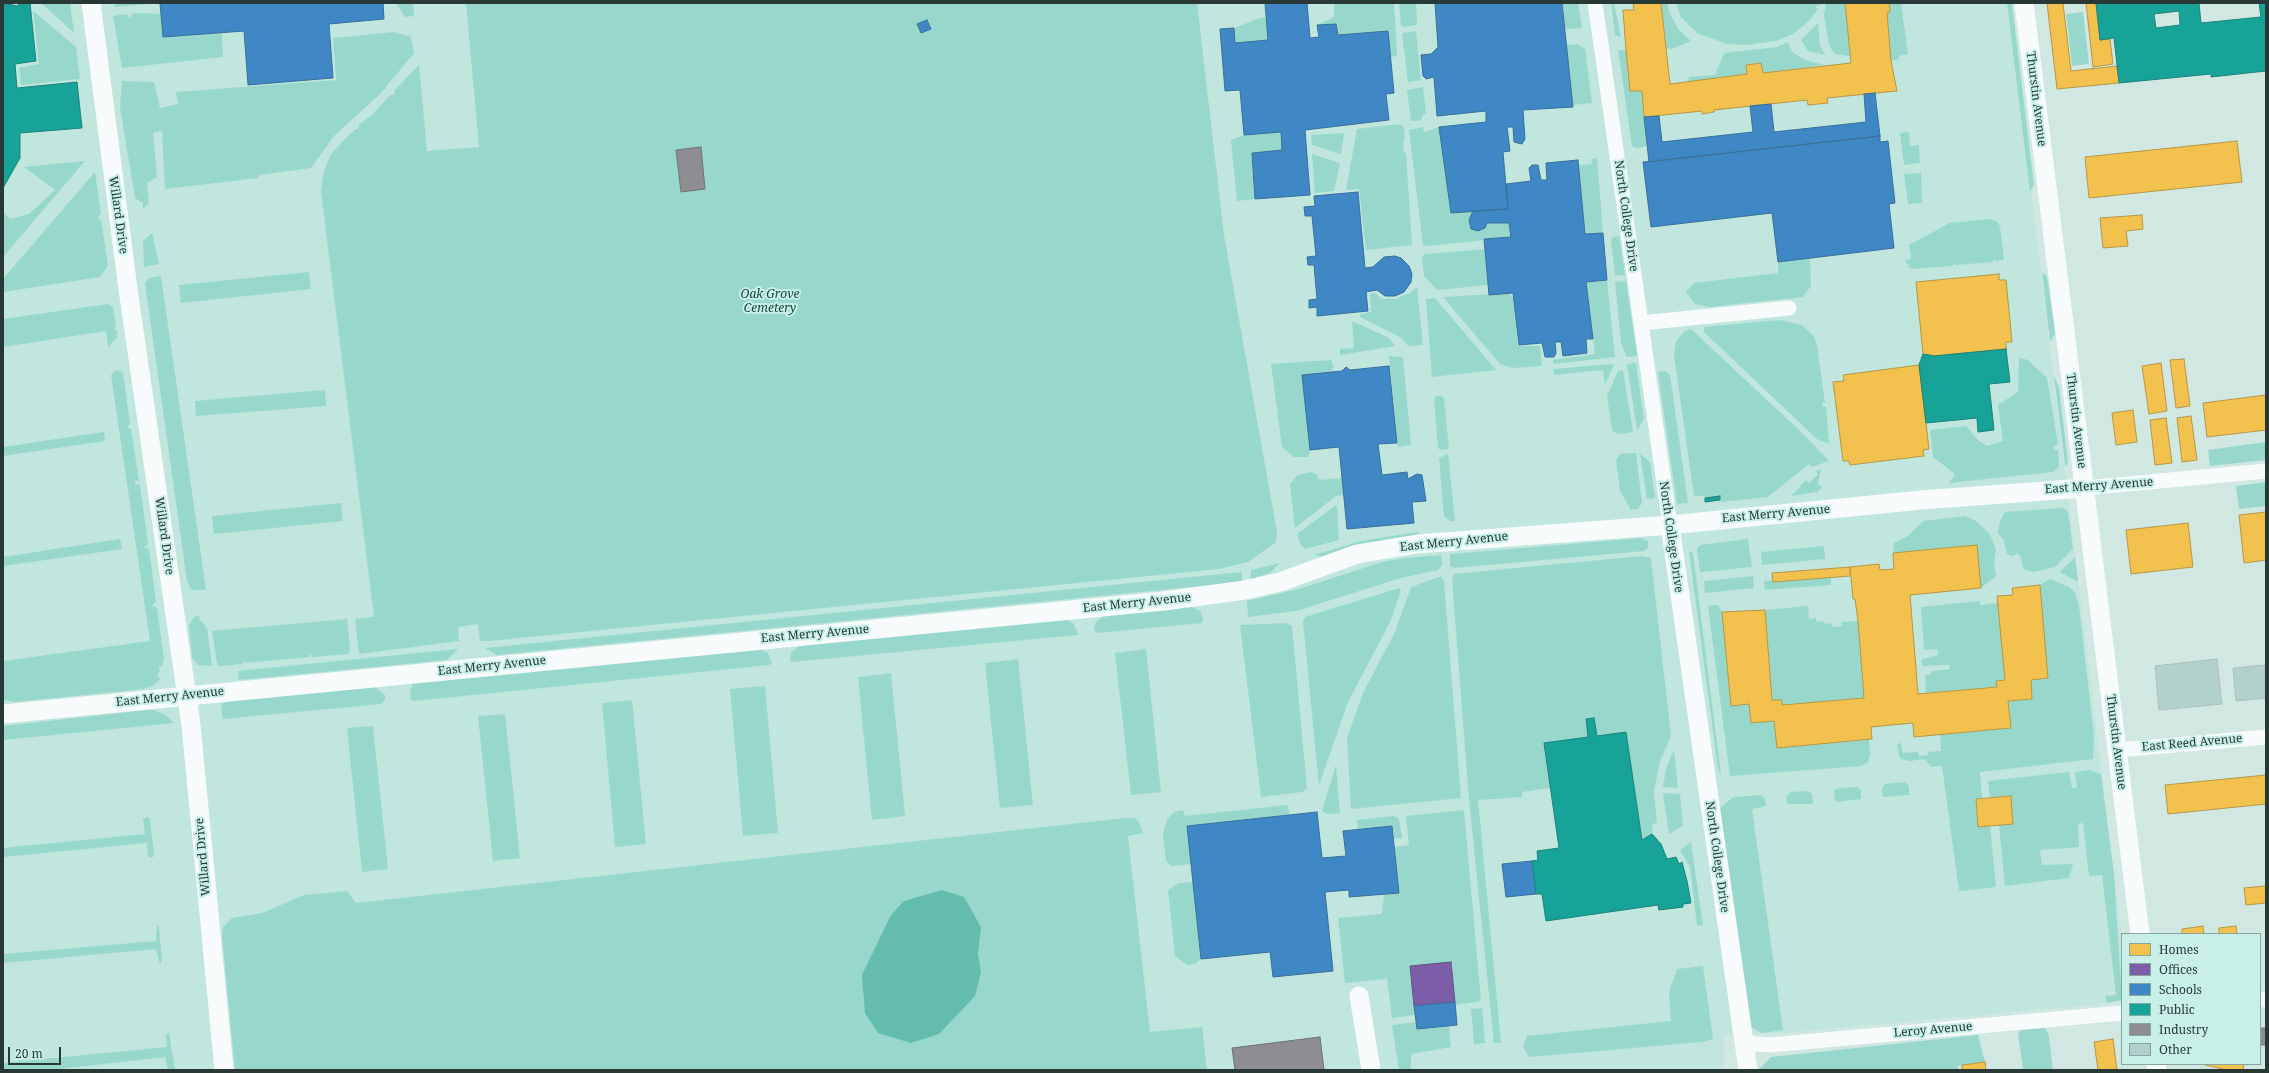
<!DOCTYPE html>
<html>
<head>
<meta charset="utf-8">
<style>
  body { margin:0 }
  #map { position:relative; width:2269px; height:1073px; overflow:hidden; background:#d1e7e2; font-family:"Noto Serif",serif }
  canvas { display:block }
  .frame { position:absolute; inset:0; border:4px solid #283835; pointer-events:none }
  .legend { position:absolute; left:2121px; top:933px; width:140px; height:132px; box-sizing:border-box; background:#c8f0e8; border:1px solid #88a6a0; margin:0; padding:5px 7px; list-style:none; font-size:12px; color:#283835 }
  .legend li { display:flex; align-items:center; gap:8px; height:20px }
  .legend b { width:20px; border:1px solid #88a6a0 }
  .scale { position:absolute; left:8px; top:1047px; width:53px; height:18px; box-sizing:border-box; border:2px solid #283835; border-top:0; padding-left:5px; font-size:12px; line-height:14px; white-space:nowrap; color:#283835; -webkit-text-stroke:3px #c8f0e8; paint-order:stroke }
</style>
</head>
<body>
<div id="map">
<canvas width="2269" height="1073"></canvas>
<div class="frame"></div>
<ul class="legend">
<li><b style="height:11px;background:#f2c14e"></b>Homes</li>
<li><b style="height:11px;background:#7b5ea7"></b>Offices</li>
<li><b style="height:11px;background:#3f88c5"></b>Schools</li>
<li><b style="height:11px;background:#17a398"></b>Public</li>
<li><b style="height:11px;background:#8d8d92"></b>Industry</li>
<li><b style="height:11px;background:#b3d1cc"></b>Other</li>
</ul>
<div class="scale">20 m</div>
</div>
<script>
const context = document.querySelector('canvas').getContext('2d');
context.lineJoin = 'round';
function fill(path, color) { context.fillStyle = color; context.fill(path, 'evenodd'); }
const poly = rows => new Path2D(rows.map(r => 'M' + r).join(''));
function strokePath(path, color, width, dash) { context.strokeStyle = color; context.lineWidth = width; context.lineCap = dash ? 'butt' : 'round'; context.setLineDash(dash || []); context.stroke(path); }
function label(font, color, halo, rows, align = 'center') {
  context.font = font + ' "Noto Serif",serif'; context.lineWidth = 4; context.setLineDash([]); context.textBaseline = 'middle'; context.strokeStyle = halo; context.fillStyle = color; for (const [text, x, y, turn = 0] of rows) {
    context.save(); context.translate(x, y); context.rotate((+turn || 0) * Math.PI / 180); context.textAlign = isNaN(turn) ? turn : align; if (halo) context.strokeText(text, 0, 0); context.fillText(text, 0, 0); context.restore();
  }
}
fill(poly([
  [3,3,2008,3,2122,941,2122,1000,2103,1004,1783,1033,1724,1035,1723,1070,3,1070]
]), '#c0e6de');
fill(poly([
  [41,3,70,3,74,33],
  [115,3,161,3,115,7],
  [396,3,413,3,414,16,405,17],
  [466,3,1197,3,1224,235,1277,532,1276,542,1248,562,1219,569,489,641,480,641,478,624,458,627,459,641,359,654,355,619,374,617,321,191,324,171,331,154,355,129,358,129,359,125,373,114,390,95,394,95,395,90,419,65,427,151,479,147],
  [1334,3,1394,3,1397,56,1390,57,1388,31,1338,35,1336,24,1317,25,1334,17],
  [1399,3,1416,3,1417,25,1403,27,1401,25],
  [1562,3,1578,3,1582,28,1565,29],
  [1611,3,1614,3,1621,37,1615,35],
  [1661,3,1668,3,1669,12,1679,30,1691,41,1672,49,1666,48],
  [1676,3,1821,3,1820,6,1815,5,1818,9,1809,21,1793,34,1776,41,1746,45,1727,44,1697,33,1681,17],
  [1826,3,1845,3,1850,56,1835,54,1829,45,1824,16],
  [1889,3,1901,3,1908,54,1899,56,1899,59,1891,61,1887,13],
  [2007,3,2012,3,2034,185,2030,192],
  [33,11,76,47,80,79,21,85,19,68,39,64],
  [2083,12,2089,64,2072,66,2066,14],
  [133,13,161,14,222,32,223,57,122,68,113,16,127,14,130,19],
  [1260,18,1266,18,1268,40,1235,43,1234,28],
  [1818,23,1820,45,1825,55,1808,51,1801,40],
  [1416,31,1421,80,1408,82,1402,33],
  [394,32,411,37,414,53,381,93,334,136,311,168,259,175,258,178,165,189,162,131,153,133,157,177,147,183,149,203,143,209,143,203,135,198,120,107,122,81,154,82,160,108,178,104,176,92,336,80,333,38],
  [1788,42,1792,52,1805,60,1825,65,1763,73,1761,63,1746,65,1747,74,1688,82,1689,77,1715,75,1724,53,1777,47],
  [1577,44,1585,49,1592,103,1573,105,1566,45],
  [1618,50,1626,50,1630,91,1642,91,1647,146,1636,148,1632,146],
  [1423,87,1426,114,1423,115,1421,120,1411,121,1407,90],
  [1401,124,1404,128,1405,141,1403,141,1404,153,1406,153,1412,245,1366,250,1359,189,1346,190,1357,129],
  [1423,127,1424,132,1439,127,1451,213,1508,209,1523,236,1428,246,1423,245,1409,130],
  [1281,132,1282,150,1252,153,1255,199,1237,201,1231,140,1244,135],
  [1909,132,1910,146,1919,145,1920,163,1904,165,1900,133],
  [1344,133,1341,154,1312,145,1311,135],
  [1312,154,1340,163,1334,191,1315,193],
  [1597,158,1603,233,1585,234,1579,165,1592,164,1591,159],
  [85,161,3,257,3,212,10,219,29,214,55,190,24,167],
  [95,172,101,214,97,218,101,220,108,266,100,277,3,292,3,279],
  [1921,173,1922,203,1908,204,1904,174],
  [1991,219,1998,222,2000,227,2004,257,2003,260,1996,261,1994,259,1993,262,1956,265,1954,263,1953,266,1912,269,1907,266,1910,265,1906,263,1906,260,1911,259,1909,245,1950,223],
  [152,233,159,264,144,267,143,241],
  [1619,236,1625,275,1615,276,1611,241,1613,237],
  [1486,249,1488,285,1437,290,1424,276,1422,257,1425,254],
  [1810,258,1811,286,1803,297,1709,307,1695,304,1686,292,1694,283,1778,273,1778,262],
  [309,272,311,289,181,303,179,285],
  [2042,272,2047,276,2055,334,2050,342],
  [161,276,206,590,192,590,187,581,145,283,149,278],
  [1607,280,1615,357,1553,364,1553,360,1595,354,1586,282],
  [1626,281,1637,356,1627,357,1621,343,1615,282],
  [1417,287,1423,345,1408,346,1402,338,1360,317,1360,314,1371,312,1370,294,1376,293,1381,299,1395,299,1410,293],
  [1509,293,1513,298,1518,346,1540,346,1542,366,1512,368,1500,364,1443,297],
  [1435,298,1496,370,1432,377,1426,299],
  [108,304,113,308,116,326,114,329,117,331,117,338,108,347,106,331,3,347,3,319],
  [1780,320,1802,325,1814,337,1817,345,1825,403,1822,403,1823,407,1826,407,1829,443,1818,440,1704,332,1704,327],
  [1352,321,1389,338,1395,346,1340,355,1340,349,1354,348],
  [1691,329,1799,430,1829,461,1812,467,1809,464,1768,497,1721,502,1720,497,1705,498,1704,496,1694,496,1674,355,1676,341,1684,332],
  [1389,356,1403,357,1411,445,1398,447],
  [2019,358,2028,360,2047,378,2058,444,2053,447,2055,450,2058,450,2059,466,2053,472,1949,483,1955,474,1933,457,1930,430,1966,426,1979,441,1988,446,2003,441,1998,405,2018,392],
  [1331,360,1334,367,1331,372,1302,375,1310,450,1308,457,1294,457,1282,447,1271,364],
  [1636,363,1644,419,1637,430,1627,364],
  [1614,364,1605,385,1603,370,1554,375,1553,369],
  [115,370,123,372,130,424,127,427,131,429,139,481,135,481,135,484,140,485,148,544,144,548,149,549,156,602,152,605,157,608,161,638,164,659,162,666,158,667,160,670,157,676,161,679,152,686,143,689,15,702,4,700,3,661,150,641,111,375],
  [1623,370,1633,432,1618,434,1612,430,1607,396,1618,371],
  [1666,371,1670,375,1688,503,1677,504,1658,372],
  [2054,376,2059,387,2068,462,2067,466,2065,464],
  [325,390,326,406,196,416,195,401],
  [1436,396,1441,396,1444,398,1449,449,1441,450,1438,448,1434,399],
  [104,432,105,441,3,456,3,447],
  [2266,442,2266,460,2210,466,2208,450],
  [1632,453,1636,453,1642,503,1638,509,1629,510,1630,508,1620,491,1616,460,1620,454],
  [1448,454,1455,521,1450,521,1444,516,1439,458],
  [1640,454,1650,462,1655,498,1647,499],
  [1821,469,1818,484,1822,487,1817,492,1791,496,1806,480,1809,483,1818,475,1816,471],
  [1312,472,1317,475,1319,480,1342,478,1344,495,1336,496,1295,528,1290,485,1297,475],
  [2266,482,2266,506,2239,509,2236,486],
  [341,503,343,521,214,534,212,516],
  [1335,506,1337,507,1339,540,1305,549,1301,545,1297,534],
  [2063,508,2068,512,2073,549,2055,567,2034,572,2023,569,2021,557,2017,553,2013,556,2007,554,2004,540,1998,533,2000,521,2005,512],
  [1965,516,1976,521,1989,533,1996,549,1994,562,1996,576,1981,588,1977,545,1893,553,1894,543,1908,536,1923,521],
  [1418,532,1419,535,1376,542,1322,557,1314,555,1361,541],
  [1642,538,1648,541,1648,548,1644,551,1454,568,1450,566,1450,554],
  [120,539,122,549,3,566,3,557],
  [1748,539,1752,567,1700,572,1697,549,1700,545],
  [1824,546,1825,559,1762,565,1761,552],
  [1689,551,1693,553,1721,775,1718,769],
  [1441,555,1442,565,1438,570,1401,578,1296,611,1248,617,1247,601,1299,589,1382,562,1405,558],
  [1642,556,1651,558,1671,736,1660,761,1654,791,1657,823,1652,824,1653,833,1642,840,1597,736,1594,718,1586,719,1588,737,1544,743,1551,788,1522,792,1522,797,1478,800,1501,1043,1494,1043,1469,800,1452,579,1454,574],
  [2075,557,2078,582,2060,572],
  [1280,563,1270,573,1251,579,1251,570],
  [1242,572,1242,582,497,655,485,648],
  [1441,576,1444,581,1461,798,1351,809,1347,738,1363,693,1395,632,1411,587],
  [1753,576,1754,588,1705,593,1704,581],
  [1831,576,1831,585,1765,590,1764,581],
  [2050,579,2069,587,2075,593,2079,606,2094,736,2093,759,1980,772,1982,798,1976,799,1990,826,1996,887,1959,891,1942,766,1931,767,1925,759,1910,761,1901,759,1899,756,1897,744,1901,743,1903,753,1918,752,1919,756,1928,755,1928,752,1941,751,1940,735,2011,728,2008,701,2032,699,2031,680,2048,678,2040,585],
  [1399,588,1401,591,1390,622,1348,702,1319,785,1303,622,1305,617],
  [1980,601,1980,605,1998,603,2005,680,1996,681,1997,687,1926,693,1925,675,1931,674,1931,671,1950,669,1949,665,1923,666,1921,660,1938,655,1937,649,1924,650,1921,607],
  [1718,605,1722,612,1731,705,1749,704,1751,723,1774,721,1777,748,1869,740,1870,754,1868,762,1861,766,1730,776,1708,606],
  [1808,606,1809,619,1816,618,1816,622,1823,621,1824,624,1831,623,1832,627,1842,626,1841,622,1858,621,1864,698,1782,705,1782,700,1772,700,1765,610],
  [1192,607,1200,611,1203,618,1202,623,1097,633,1094,630,1096,622,1103,616],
  [199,615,200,621,206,625,204,627,207,628,212,666,198,665,192,658,189,625,194,617],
  [1064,618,1073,623,1078,633,1077,635,792,662,790,660,791,653,799,646],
  [347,619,350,650,348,654,312,657,310,653,309,657,245,663,244,660,242,664,220,666,217,664,212,631],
  [1286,623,1292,626,1307,789,1302,792,1261,797,1240,625],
  [758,648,768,653,772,663,769,665,414,701,411,700,410,691,413,683],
  [458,649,447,660,239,680,238,671],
  [1146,649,1161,792,1131,795,1115,653],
  [1018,659,1033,805,1000,808,985,663],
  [891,673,905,816,872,820,858,677],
  [765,686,778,833,743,836,730,689],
  [375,687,385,695,385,700,381,704,223,719,221,704,230,701],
  [632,700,646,844,615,847,602,703],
  [148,710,154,710,166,715,174,723,3,740,3,726],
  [505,714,520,858,493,861,478,716],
  [373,726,388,869,362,872,347,728],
  [1674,750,1678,788,1663,787,1666,768],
  [1336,765,1340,813,1327,814,1322,811],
  [2089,770,2101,774,2114,874,2122,1000,2107,1003,2105,996,2116,995,2102,875,2089,876,2083,823,2078,824,2079,847,2040,850,2042,865,2073,864,2069,878,2005,886,1999,825,2011,796,1990,798,1988,781,2069,772,2072,788,2077,788,2075,772],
  [1905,782,1909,786,1909,795,1883,797,1882,789,1885,784],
  [1857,787,1861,790,1861,799,1837,802,1835,800,1834,791,1836,789],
  [1807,791,1812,794,1813,804,1787,804,1786,797,1791,792],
  [1663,793,1680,794,1683,826,1669,834],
  [1761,795,1765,799,1766,806,1752,809,1783,1030,1762,1033,1751,1027,1719,809,1733,797],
  [1288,805,1289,815,1187,826,1191,864,1172,866,1166,861,1163,833,1168,818,1175,812,1183,810,1185,816],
  [1464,810,1481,1001,1455,1005,1410,966,1415,1015,1392,1018,1387,979,1345,983,1338,918,1382,914,1384,894,1399,893,1394,847,1409,845,1406,816],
  [1394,816,1399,819,1402,838,1394,839,1392,826,1358,830,1357,820],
  [147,817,150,819,154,856,151,858,148,856,147,843,3,857,3,848,145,834,143,819],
  [1125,818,1134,818,1139,822,1143,833,1128,836,1150,1032,1202,1027,1207,1070,235,1070,222,936,223,927,232,918,262,913,304,895,347,891,356,903],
  [1691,842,1703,925,1697,926,1690,867,1680,850],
  [1193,882,1201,959,1195,964,1187,965,1175,956,1168,890,1179,883],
  [157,924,159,927,162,961,160,964,156,949,3,963,3,954,156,941],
  [1703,966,1713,1039,1702,1042,1529,1057,1523,1047,1527,1036,1671,1021,1669,992,1677,969],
  [1482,1008,1485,1043,1474,1044,1471,1009],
  [1416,1022,1417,1029,1449,1026,1451,1047,1411,1054,1411,1069,1399,1070,1392,1025],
  [2045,1028,2049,1036,2053,1070,2023,1070,2018,1033,2021,1030],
  [169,1033,175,1070,168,1070,165,1057,51,1070,3,1070,3,1063,167,1047,166,1035],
  [1978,1035,1985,1062,1958,1066,1958,1070,1758,1070,1771,1057]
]), '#98d8cc');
fill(poly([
  [942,890,964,897,981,927,978,954,981,972,975,996,939,1034,911,1043,878,1033,865,1013,862,975,891,915,904,901]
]), '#63bcae');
const homes = poly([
  [1633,3,1661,3,1670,84,1747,74,1746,65,1761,63,1763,73,1851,63,1845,3,1889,3,1890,12,1887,13,1891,61,1897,91,1827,98,1828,103,1808,105,1807,100,1714,110,1714,112,1702,114,1702,111,1644,117,1642,91,1630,91,1626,50,1623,10,1634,10,1633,3],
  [2047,3,2063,3,2071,71,2117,66,2119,83,2057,89,2047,3],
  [2086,3,2096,3,2100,40,2110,39,2113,64,2093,67,2086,3],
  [2237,141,2242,182,2089,198,2085,157,2237,141],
  [2142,215,2143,229,2126,231,2128,246,2103,248,2100,218,2142,215],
  [1999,274,1999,280,2006,280,2012,342,2006,342,2006,349,1934,356,1923,354,1916,282,1999,274],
  [2184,359,2190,406,2176,408,2170,360,2184,359],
  [2161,363,2167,411,2149,414,2142,366,2161,363],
  [1919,365,1929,449,1923,450,1924,456,1850,465,1849,461,1843,461,1833,382,1844,381,1843,375,1919,365],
  [2266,395,2266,430,2207,437,2203,403,2266,395],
  [2133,410,2137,442,2116,445,2112,413,2133,410],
  [2191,416,2197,460,2182,462,2177,418,2191,416],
  [2166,418,2172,463,2155,465,2150,420,2166,418],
  [2266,512,2266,560,2244,563,2239,515,2266,512],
  [2188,523,2193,567,2131,574,2126,530,2188,523],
  [1977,545,1981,588,1910,595,1918,694,1997,687,1996,681,2005,680,1997,596,2013,595,2012,588,2040,585,2048,678,2031,680,2032,699,2008,701,2011,728,1914,737,1913,723,1871,727,1872,739,1777,748,1774,721,1751,723,1749,704,1731,706,1722,612,1765,610,1772,700,1782,700,1782,705,1864,698,1858,621,1855,599,1853,599,1850,567,1879,564,1880,570,1894,569,1893,553,1977,545],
  [1850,567,1850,576,1773,582,1772,573,1850,567],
  [2266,775,2266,804,2168,814,2165,785,2266,775],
  [2011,796,2013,824,1978,827,1976,799,2011,796],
  [2266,886,2266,903,2246,905,2244,888,2266,886],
  [2203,926,2204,934,2182,934,2182,929,2203,926],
  [2236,926,2237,934,2219,934,2219,928,2236,926],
  [2113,1039,2117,1070,2098,1070,2094,1042,2113,1039],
  [1985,1062,1986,1070,1962,1070,1962,1065,1985,1062],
  [2201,1064,2244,1064,2243,1070,2227,1070,2201,1064]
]);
fill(homes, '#f2c14e');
strokePath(homes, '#b59846', 1);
const offices = poly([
  [1451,962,1455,1002,1414,1006,1410,966,1451,962]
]);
fill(offices, '#7b5ea7');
strokePath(offices, '#625385', 1);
const schools = poly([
  [160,3,383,3,384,19,329,24,333,78,248,85,244,31,163,37,160,3],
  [1265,3,1307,3,1310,38,1319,37,1317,25,1336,24,1338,35,1388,31,1394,93,1386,94,1389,120,1305,130,1310,195,1255,199,1252,153,1282,150,1281,132,1244,135,1240,90,1225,91,1220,29,1234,28,1235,43,1268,40,1265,3],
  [1435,3,1562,3,1573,107,1523,110,1525,139,1522,144,1514,142,1513,127,1507,127,1510,151,1503,152,1508,209,1451,213,1439,127,1486,122,1486,111,1437,116,1434,77,1426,79,1423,76,1421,55,1431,54,1438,47,1435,3],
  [927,20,931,29,921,33,917,24,927,20],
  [1875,93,1880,136,1649,162,1644,117,1659,116,1662,142,1753,132,1750,106,1771,104,1774,132,1866,122,1864,94,1875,93],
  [1880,136,1880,142,1888,141,1895,203,1889,204,1894,248,1778,262,1772,213,1651,227,1643,162,1880,136],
  [1578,160,1585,234,1603,233,1607,280,1586,282,1593,339,1586,339,1587,353,1563,356,1561,342,1555,342,1556,353,1554,357,1545,357,1542,343,1519,345,1513,293,1489,295,1484,239,1511,237,1509,223,1487,223,1485,228,1478,231,1471,229,1469,220,1473,211,1508,209,1506,184,1531,181,1529,168,1532,165,1538,165,1541,180,1547,180,1546,163,1578,160],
  [1358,192,1365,268,1373,267,1384,257,1395,256,1401,258,1409,266,1412,274,1411,282,1404,292,1395,296,1385,296,1377,290,1366,292,1368,311,1317,316,1317,307,1309,308,1309,300,1317,299,1314,265,1308,265,1307,257,1316,256,1312,216,1305,216,1304,207,1315,206,1314,196,1358,192],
  [1389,366,1397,443,1378,444,1382,475,1407,472,1408,479,1417,474,1422,475,1426,501,1412,502,1414,523,1347,529,1339,447,1310,450,1302,375,1342,371,1346,367,1350,370,1389,366],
  [1317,812,1322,858,1346,856,1343,831,1392,826,1399,893,1349,897,1349,890,1325,892,1333,971,1273,977,1270,952,1201,959,1187,826,1317,812],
  [1532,861,1536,894,1506,897,1502,864,1532,861],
  [1455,1002,1457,1025,1417,1029,1414,1006,1455,1002]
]);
fill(schools, '#3f88c5');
strokePath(schools, '#38709a', 1);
const public = poly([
  [3,3,17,6,21,3,30,3,36,61,15,64,17,88,77,82,82,128,20,133,20,158,3,188,3,3],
  [2096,3,2199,3,2201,23,2261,17,2259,3,2266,3,2266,71,2211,77,2211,74,2119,83,2114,38,2100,40,2096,3],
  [2179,11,2180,25,2156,28,2154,14,2179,11],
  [2006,349,2010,382,1989,384,1994,430,1978,432,1977,418,1926,423,1919,365,1923,354,1934,356,2006,349],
  [1720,496,1720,500,1705,502,1705,498,1720,496],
  [1594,718,1597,736,1626,732,1642,840,1652,834,1661,844,1667,859,1676,857,1679,864,1682,862,1687,881,1691,903,1683,904,1683,907,1659,910,1658,905,1546,921,1542,894,1536,894,1532,861,1538,860,1537,851,1559,848,1544,743,1588,737,1586,719,1594,718]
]);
fill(public, '#17a398');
strokePath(public, '#1c837a', 1);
const industry = poly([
  [701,147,705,189,681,192,676,150,701,147],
  [2260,1028,2266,1028,2266,1045,2260,1045,2260,1028],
  [1320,1037,1324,1070,1235,1070,1232,1048,1320,1037]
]);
fill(industry, '#8d8d92');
strokePath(industry, '#6f7476', 1);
const building = poly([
  [2217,659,2222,704,2159,710,2155,666,2217,659],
  [2266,665,2266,698,2236,701,2233,668,2266,665]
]);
fill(building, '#b3d1cc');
strokePath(building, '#acbdb9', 1);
strokePath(poly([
  [1595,3,1670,525],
  [1641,323,1789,308],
  [2085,488,2266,471],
  [2118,750,2266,737],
  [2260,1000,2266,999],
  [1744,1043,1770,1045,2122,1013]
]), '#f8fbfb', 15);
strokePath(poly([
  [91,3,128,289,191,725,224,1070],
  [2024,3,2140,934],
  [1670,525,1748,1070],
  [3,714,1164,601,1245,590,1280,582,1357,554,1417,544,1670,525,1921,500,2085,488],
  [1359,996,1371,1070],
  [2156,1064,2157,1070]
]), '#f8fbfb', 19);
label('12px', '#283835', '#c8f0e8', [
  ["Thurstin Avenue",2036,99,83],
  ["Willard Drive",118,215,82],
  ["North College Drive",1626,216,82],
  ["Thurstin Avenue",2076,421,83],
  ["East Merry Avenue",2099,486,-4],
  ["East Merry Avenue",1776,514,-5],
  ["Willard Drive",164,536,82],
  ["North College Drive",1671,537,82],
  ["East Merry Avenue",1454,542,-6],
  ["East Merry Avenue",1137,603,-6],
  ["East Merry Avenue",815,634,-5],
  ["East Merry Avenue",492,666,-6],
  ["East Merry Avenue",170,697,-6],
  ["Thurstin Avenue",2116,742,83],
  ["East Reed Avenue",2192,743,-5],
  ["Willard Drive",203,857,-95],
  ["North College Drive",1717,857,82],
  ["Leroy Avenue",1933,1030,-5]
]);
label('italic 12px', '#11443c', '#c8f0e8', [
  ["Oak Grove",770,295],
  ["Cemetery",770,309]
]);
</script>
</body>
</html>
